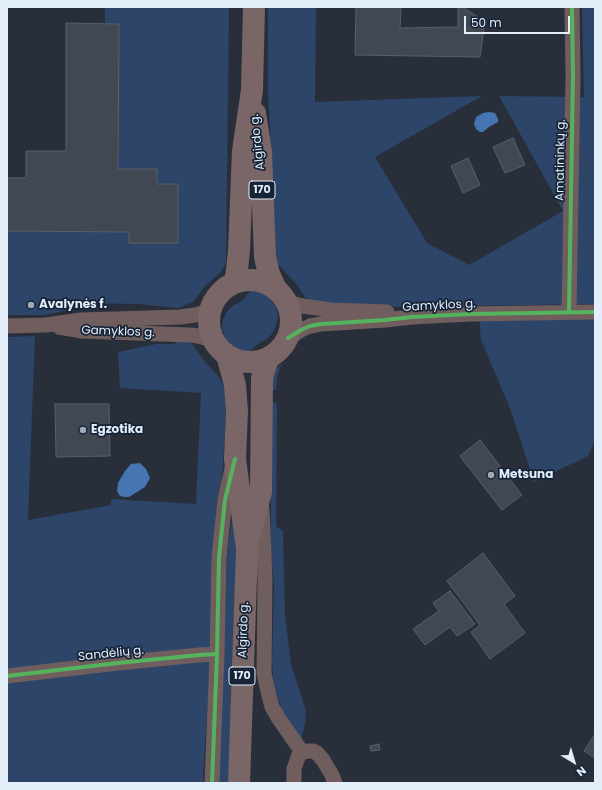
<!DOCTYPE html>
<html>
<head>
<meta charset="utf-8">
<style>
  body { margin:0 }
  #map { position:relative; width:602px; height:790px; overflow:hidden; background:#282f3a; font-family:Poppins,sans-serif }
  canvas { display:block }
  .frame { position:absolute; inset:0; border:8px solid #e4edfa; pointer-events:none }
  .north { position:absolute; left:554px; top:742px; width:40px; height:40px; -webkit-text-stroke:3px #162437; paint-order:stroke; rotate:142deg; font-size:11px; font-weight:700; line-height:16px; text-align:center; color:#e4edfa }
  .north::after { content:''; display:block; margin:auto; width:14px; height:18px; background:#e4edfa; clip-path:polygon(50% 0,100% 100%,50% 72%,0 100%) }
  .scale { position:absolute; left:464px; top:16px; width:106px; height:18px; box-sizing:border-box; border:2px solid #e4edfa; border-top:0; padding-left:5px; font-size:12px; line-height:14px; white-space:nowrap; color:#e4edfa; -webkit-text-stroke:3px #162437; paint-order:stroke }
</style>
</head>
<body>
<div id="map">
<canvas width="602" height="790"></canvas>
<div class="frame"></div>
<div class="north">N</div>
<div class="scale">50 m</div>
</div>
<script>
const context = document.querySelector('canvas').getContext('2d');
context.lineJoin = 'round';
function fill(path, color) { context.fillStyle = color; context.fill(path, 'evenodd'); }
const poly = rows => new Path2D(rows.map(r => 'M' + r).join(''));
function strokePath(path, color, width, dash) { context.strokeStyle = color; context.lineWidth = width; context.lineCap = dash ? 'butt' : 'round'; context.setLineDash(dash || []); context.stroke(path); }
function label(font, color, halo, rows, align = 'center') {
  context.font = font + ' Poppins,sans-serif'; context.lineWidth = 3.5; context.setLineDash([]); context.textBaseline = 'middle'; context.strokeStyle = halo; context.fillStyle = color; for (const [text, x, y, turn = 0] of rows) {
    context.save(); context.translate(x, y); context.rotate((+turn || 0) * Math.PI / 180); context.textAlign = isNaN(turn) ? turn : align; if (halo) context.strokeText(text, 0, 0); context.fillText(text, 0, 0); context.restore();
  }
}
fill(poly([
  [105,7,229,7,226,263,221,272,205,286,193,302,178,308,139,304,69,303,67,310,45,315,7,315,7,231,129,232,129,243,178,243,157,184,118,169,119,24,105,23],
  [268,7,316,7,315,102,482,96,375,157,427,243,469,265,563,211,499,96,584,97,582,7,595,7,595,304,403,307,320,304,312,301,305,297,297,285,278,264,275,253,274,208,268,92],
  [250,291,257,291,264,293,269,297,276,307,278,316,276,325,272,334,267,339,259,343,251,350,249,354,234,351,228,345,222,329,223,320,226,313,231,307,243,300],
  [595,319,595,440,588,456,534,482,510,408,481,340,480,330,480,321],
  [35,336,28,520,111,505,111,499,196,504,201,393,120,388,118,352,156,344,175,344,177,339,187,341,193,345,206,363,219,377,223,384,226,392,225,432,223,466,214,541,209,678,203,783,7,783,7,337],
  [282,363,279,370,277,377,276,390,271,391,271,382,276,369],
  [271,402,274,402,277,405,276,526,283,531,285,615,291,664,306,711,305,724,301,739,283,713,275,690,273,677,272,660,274,584,271,553],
  [234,505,236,554,229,783,219,783,227,552]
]), '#2c4568');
fill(poly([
  [489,112,495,113,498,119,498,122,489,127,483,132,480,132,476,129,474,124,476,117,483,113],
  [140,463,146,469,150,478,145,487,129,497,125,497,120,496,117,491,118,483,125,471,131,464]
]), '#4675b4');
const building = poly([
  [356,7,401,7,400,28,458,27,458,7,463,7,485,22,480,57,355,55,356,7],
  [66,23,119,24,118,169,157,169,157,184,178,184,178,243,129,243,129,232,7,231,7,178,26,178,26,151,66,151,66,23],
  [513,138,525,165,505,173,493,147,513,138],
  [468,158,480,185,463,193,451,166,468,158],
  [55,404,109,404,110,456,56,457,55,404],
  [480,440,522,495,502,510,460,456,480,440],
  [483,553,515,596,504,604,525,633,490,659,471,632,480,625,447,581,483,553],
  [450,591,475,624,457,636,450,627,425,645,413,629,439,611,433,603,450,591],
  [595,734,595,758,584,751,595,734],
  [379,744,380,750,371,751,370,746,379,744]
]);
fill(building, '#414851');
strokePath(building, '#5a606a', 1);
strokePath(poly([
  [287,302,303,306,331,310,387,312],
  [569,312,573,76,572,7],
  [7,326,46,325,81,320,180,317,195,315,210,310],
  [59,327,82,331,190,335,198,336,213,340],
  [288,338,301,330,310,326,321,324,385,320,412,317,471,314,595,312],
  [262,508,265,580,264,673,269,696,272,707,279,719,302,752],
  [7,676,118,663,199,655,217,654],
  [212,783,217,654,219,557,225,500,232,468],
  [294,783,294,769,298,757,302,752,309,751,313,751,317,753,323,760,332,775,335,783]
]), '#6f5e5d', 15);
strokePath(poly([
  [255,113,261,152,265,257,269,274,276,289],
  '209 321a41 41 0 1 1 82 0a41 41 0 1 1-82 0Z',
  [235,282,237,270,239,250,243,151,252,90,254,7],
  [227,355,235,385,237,411,235,459,247,549,239,783],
  [249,537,261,492,262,379,264,370,269,357]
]), '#7a6666', 22);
strokePath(poly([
  [569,312,573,76,572,7],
  [288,338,301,330,310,326,321,324,385,320,412,317,471,314,595,312],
  [7,676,118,663,199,655,217,654],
  [212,783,217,654,219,557,225,500,235,459]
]), '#56b35d', 4);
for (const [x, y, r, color] of [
  [31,305,4,"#a2aab7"],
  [83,430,4,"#a2aab7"],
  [491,475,4,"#a2aab7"]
]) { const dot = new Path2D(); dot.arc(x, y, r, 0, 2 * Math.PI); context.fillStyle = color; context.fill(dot); strokePath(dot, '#162437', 1.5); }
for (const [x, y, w] of [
  [262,190,26],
  [242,676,26]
]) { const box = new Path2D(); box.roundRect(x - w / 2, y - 9, w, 18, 3); context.fillStyle = '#162437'; context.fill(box); strokePath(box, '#e4edfa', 1); }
label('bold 11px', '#e4edfa', null, [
  ["170",262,190],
  ["170",242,676]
]);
label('12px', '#e4edfa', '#162437', [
  ["Algirdo g.",258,142,-96],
  ["Amatininkų g.",561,160,-89],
  ["Gamyklos g.",439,306,-3],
  ["Gamyklos g.",118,332,2],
  ["Algirdo g.",244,630,-88],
  ["Sandėlių g.",111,654,-6]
]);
label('bold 12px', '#e4edfa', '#162437', [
  ["Avalynės f.",39,305],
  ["Egzotika",91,430],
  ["Metsuna",499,475]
], 'left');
</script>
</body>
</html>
